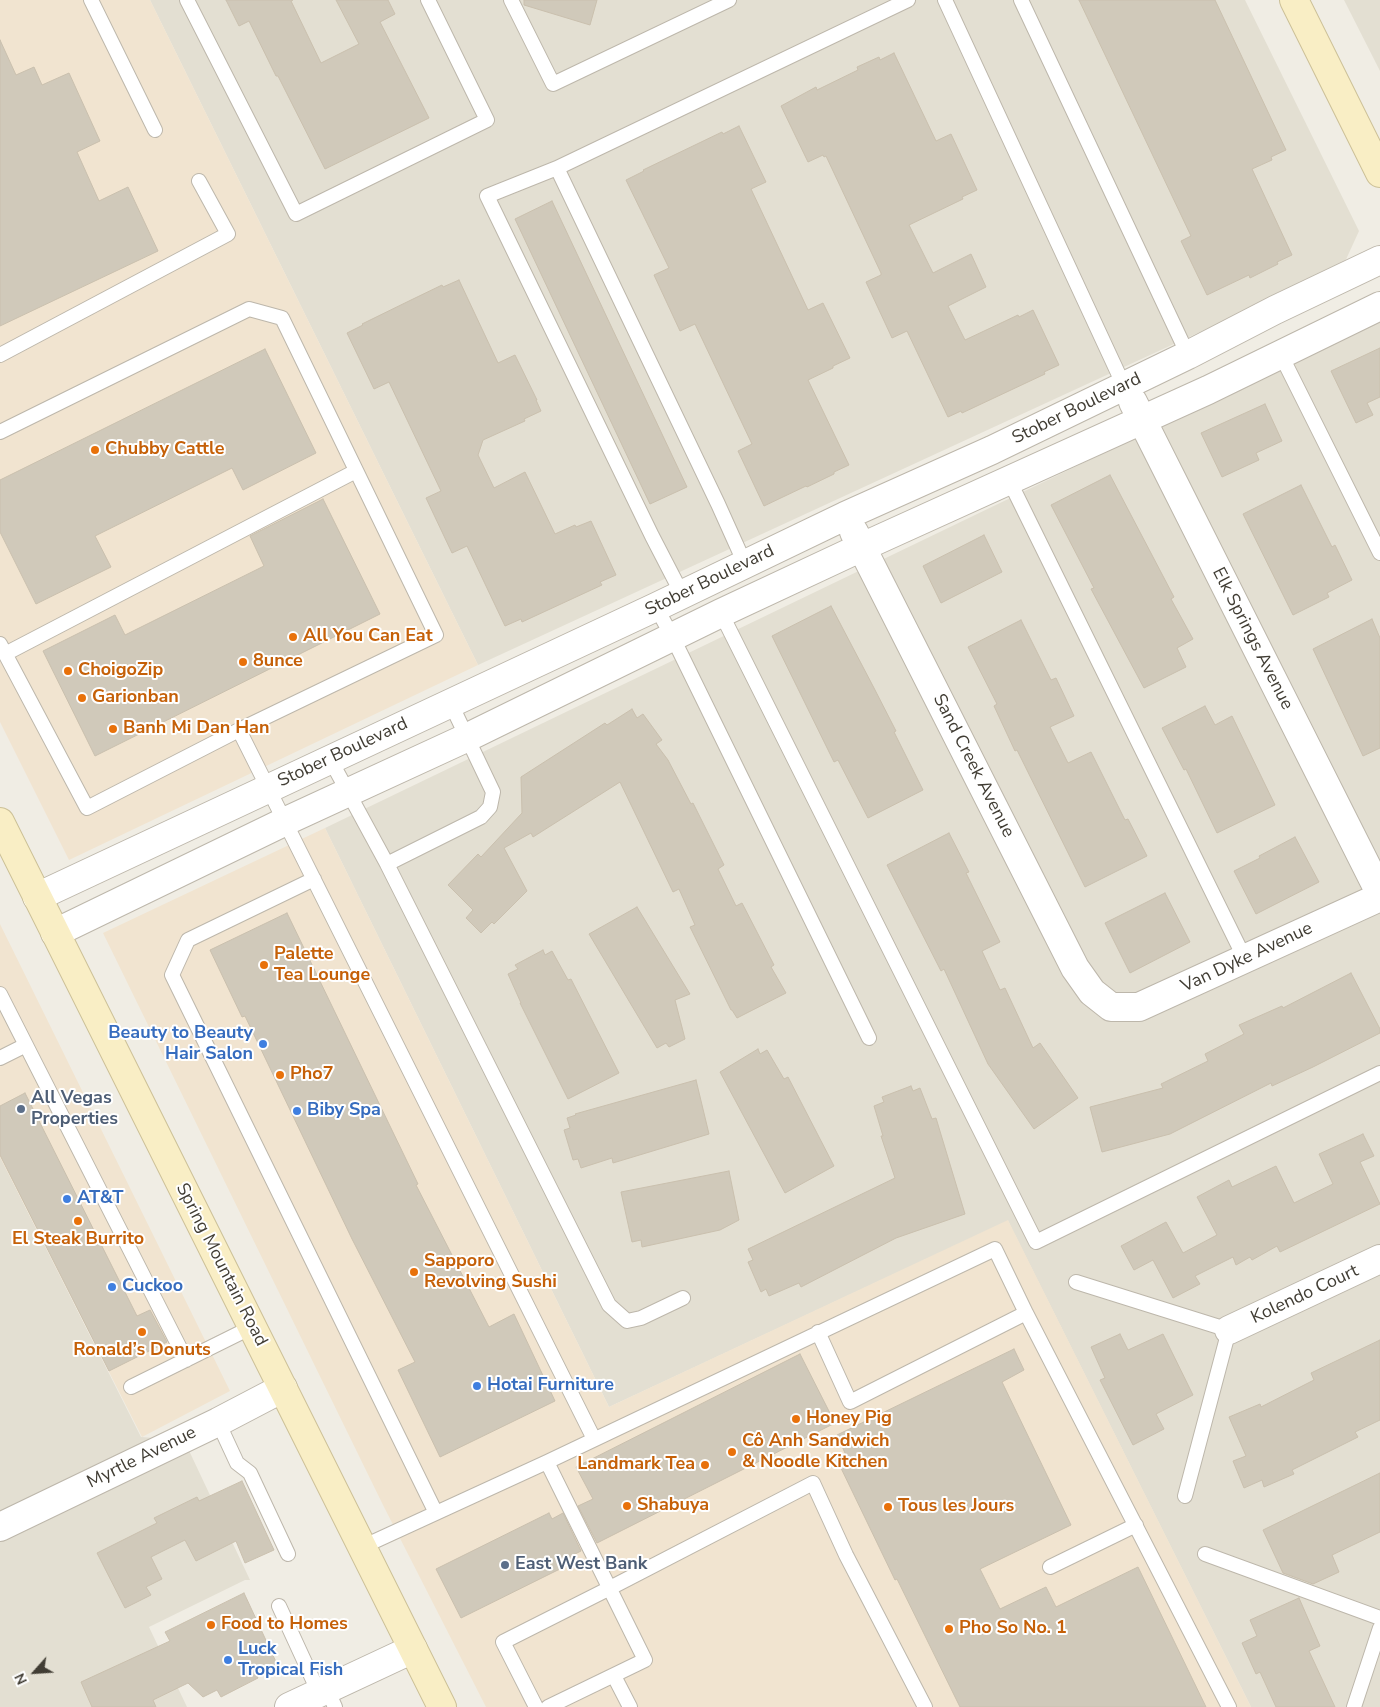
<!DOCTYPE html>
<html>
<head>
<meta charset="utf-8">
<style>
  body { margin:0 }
  #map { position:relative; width:1380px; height:1707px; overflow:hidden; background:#f0ede4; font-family:"Nunito Sans",sans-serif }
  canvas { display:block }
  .north { position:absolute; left:10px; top:1647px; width:50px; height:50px; -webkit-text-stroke:4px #fff; paint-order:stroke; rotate:244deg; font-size:14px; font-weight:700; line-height:20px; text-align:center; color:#413d34 }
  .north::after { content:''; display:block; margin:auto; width:18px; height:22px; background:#413d34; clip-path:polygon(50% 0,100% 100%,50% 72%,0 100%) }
</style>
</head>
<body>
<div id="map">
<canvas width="1380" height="1707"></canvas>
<div class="north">N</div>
</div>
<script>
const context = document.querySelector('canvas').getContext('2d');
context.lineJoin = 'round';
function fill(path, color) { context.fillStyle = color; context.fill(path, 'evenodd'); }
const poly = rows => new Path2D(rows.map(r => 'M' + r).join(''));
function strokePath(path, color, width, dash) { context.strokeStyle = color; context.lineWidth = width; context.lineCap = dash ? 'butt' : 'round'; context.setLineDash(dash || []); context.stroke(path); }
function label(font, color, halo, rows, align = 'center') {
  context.font = font + ' "Nunito Sans",sans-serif'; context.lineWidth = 4; context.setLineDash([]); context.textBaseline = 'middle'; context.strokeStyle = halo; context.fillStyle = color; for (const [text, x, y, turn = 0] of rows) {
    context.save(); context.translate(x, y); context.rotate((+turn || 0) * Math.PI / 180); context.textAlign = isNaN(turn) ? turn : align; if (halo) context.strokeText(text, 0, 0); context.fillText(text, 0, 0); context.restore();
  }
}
fill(poly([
  [150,0,1245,0,1359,231,1343,266,478,665],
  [1344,0,1380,0,1380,71],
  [1380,320,1380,1707,1251,1707,1008,1221,609,1407,325,828],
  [0,1157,141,1437,184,1440,250,1580,245,1580,149,1627,187,1707,0,1707]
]), '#e3dfd2');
fill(poly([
  [0,0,150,0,478,665,69,860,0,722],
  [325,828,609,1407,1008,1220,1251,1707,486,1707,383,1505,103,933],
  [0,924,230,1391,142,1437,0,1157]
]), '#f1e4d0');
const building = poly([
  [226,0,293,0,291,1,321,63,359,44,336,0,388,0,395,14,380,22,429,118,325,169,278,76,276,76,249,21,239,26,226,0],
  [524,0,597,0,590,25,524,5,524,0],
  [1079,0,1215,0,1286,150,1271,157,1272,160,1252,169,1292,255,1277,262,1278,264,1250,278,1249,275,1207,295,1181,241,1191,236,1079,0],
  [0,40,16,75,34,67,42,85,69,73,100,141,77,152,99,201,128,187,158,251,0,326,0,40],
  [894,53,936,141,951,134,977,190,962,197,963,199,909,225,933,273,971,254,986,287,948,306,965,340,1018,315,1019,317,1033,310,1059,365,1044,372,1045,374,962,413,961,411,948,417,907,331,892,338,866,282,881,275,881,273,826,156,824,157,823,155,808,162,781,106,816,87,817,90,858,70,857,67,879,57,880,60,894,53],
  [739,126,766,182,751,189,808,310,823,303,850,358,833,366,833,368,808,380,849,465,834,472,834,474,807,487,806,486,764,506,738,451,752,444,695,324,680,331,654,275,669,268,626,180,644,171,643,170,722,132,723,134,739,126],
  [552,201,687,487,650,504,515,219,552,201],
  [459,280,498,363,515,355,537,400,536,400,541,411,524,419,525,421,483,440,478,455,494,488,525,472,555,534,575,525,576,527,591,521,616,575,600,582,602,585,522,622,521,619,505,626,467,546,452,553,426,498,441,491,389,382,374,389,347,333,363,325,362,324,411,300,442,285,443,287,459,280],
  [1380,348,1380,397,1367,403,1373,415,1356,423,1331,371,1380,348],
  [265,349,316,453,243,490,232,468,95,536,111,567,36,604,0,532,0,480,265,349],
  [1265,404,1282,441,1256,453,1259,460,1222,477,1201,433,1265,404],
  [1110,475,1174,597,1171,599,1193,639,1177,648,1186,667,1144,688,1091,589,1094,588,1051,505,1110,475],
  [1301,485,1332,547,1335,545,1352,580,1327,593,1329,597,1293,615,1243,514,1301,485],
  [323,499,380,614,95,756,43,651,115,615,125,635,264,566,250,536,323,499],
  [984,535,1002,572,941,603,923,566,984,535],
  [831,606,874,688,896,731,894,732,923,790,868,818,838,760,834,762,772,636,831,606],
  [1372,619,1380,638,1380,748,1363,756,1313,649,1372,619],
  [1021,620,1051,680,1056,678,1074,716,1050,727,1068,763,1091,752,1125,820,1128,819,1147,856,1085,887,1017,750,1015,751,994,706,997,704,968,647,1021,620],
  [1205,706,1215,725,1232,716,1275,805,1217,833,1186,769,1184,770,1162,728,1205,706],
  [632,709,637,718,643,714,662,740,656,744,668,760,691,804,693,803,724,865,718,869,736,906,742,903,774,965,771,967,786,993,737,1018,732,1010,731,1010,690,927,695,925,679,889,673,892,620,782,533,837,531,833,504,848,527,891,494,924,492,922,481,933,466,918,473,910,448,885,478,854,481,857,522,813,521,777,605,723,607,725,632,709],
  [949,833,969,872,966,873,1000,942,982,951,1000,990,1005,988,1033,1048,1040,1043,1078,1098,1034,1129,988,1064,944,969,941,971,887,865,949,833],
  [1295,837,1319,882,1256,914,1234,871,1260,858,1259,856,1295,837],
  [1165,893,1190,942,1130,973,1105,923,1165,893],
  [637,907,690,994,675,1000,685,1039,669,1047,666,1043,657,1048,589,934,637,907],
  [287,913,418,1184,416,1185,489,1327,514,1314,555,1401,440,1457,398,1370,415,1362,352,1239,245,1016,242,1017,210,950,287,913],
  [543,950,545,955,552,951,568,980,571,979,619,1073,568,1099,520,1003,521,1003,508,974,518,969,515,965,543,950],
  [1351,973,1380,1029,1380,1033,1313,1067,1272,1086,1271,1083,1170,1134,1102,1152,1090,1107,1163,1088,1161,1084,1208,1061,1205,1054,1244,1034,1239,1025,1282,1006,1283,1008,1351,973],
  [758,1049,760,1054,767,1050,784,1079,788,1077,834,1166,785,1193,720,1072,758,1049],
  [696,1080,709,1134,613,1163,612,1158,581,1168,578,1159,573,1160,564,1130,570,1128,567,1118,576,1115,575,1114,696,1080],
  [911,1086,913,1091,920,1088,932,1119,936,1118,965,1214,896,1238,801,1287,799,1283,769,1296,766,1289,761,1292,748,1262,753,1260,748,1249,895,1178,881,1136,883,1136,874,1106,884,1102,882,1097,911,1086],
  [25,1093,137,1316,150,1310,167,1342,109,1371,0,1155,0,1106,25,1093],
  [1363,1134,1374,1156,1360,1162,1380,1204,1280,1252,1277,1246,1252,1260,1250,1257,1236,1265,1233,1257,1195,1276,1200,1284,1173,1298,1153,1260,1134,1270,1121,1246,1166,1222,1183,1253,1217,1235,1197,1197,1229,1180,1232,1187,1276,1166,1294,1203,1333,1184,1319,1154,1363,1134],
  [729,1171,739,1220,720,1230,642,1247,641,1240,632,1242,621,1192,729,1171],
  [1120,1334,1128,1350,1163,1334,1193,1395,1156,1414,1164,1429,1133,1445,1100,1380,1105,1378,1091,1347,1120,1334],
  [1380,1340,1380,1420,1355,1432,1358,1437,1292,1470,1294,1474,1264,1487,1262,1480,1244,1488,1233,1461,1246,1456,1229,1417,1260,1404,1261,1407,1314,1380,1311,1373,1380,1340],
  [1014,1349,1024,1370,1002,1382,1071,1525,980,1569,1000,1609,1046,1587,1056,1607,1138,1567,1206,1707,960,1707,897,1579,895,1580,840,1466,849,1462,837,1435,1014,1349],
  [800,1354,835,1423,597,1543,578,1506,593,1499,576,1467,800,1354],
  [1380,1473,1380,1532,1332,1555,1339,1572,1313,1584,1283,1573,1263,1530,1380,1473],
  [242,1481,274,1550,245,1563,236,1541,196,1561,185,1540,151,1557,162,1579,146,1587,151,1595,125,1608,97,1553,157,1523,154,1518,197,1497,199,1501,242,1481],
  [549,1513,552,1519,563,1513,581,1551,571,1556,574,1562,461,1618,436,1569,549,1513],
  [244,1593,277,1664,257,1676,258,1678,221,1697,217,1690,203,1697,188,1683,153,1700,156,1707,92,1707,81,1682,170,1641,165,1632,244,1593],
  [1299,1598,1320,1646,1309,1651,1335,1707,1276,1707,1260,1672,1256,1674,1242,1643,1257,1636,1250,1620,1299,1598]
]);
fill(building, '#d0c9ba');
strokePath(building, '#cac0ae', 1);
const service = poly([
  [91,0,155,130],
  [187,0,296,214,487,120,428,0],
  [511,0,553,84,729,0],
  [945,0,1124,386],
  [1021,0,1188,355],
  [557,168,908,0],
  [0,355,228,234,199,181],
  [1281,355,1380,553],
  [0,432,249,309,282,318,436,635,239,730,87,808,0,644],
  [1009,480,1245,959],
  [682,594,652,536,487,196,557,168,718,504,745,564],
  [656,607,673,638,869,1038],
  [721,613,1036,1242,1380,1073],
  [5,654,356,471],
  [239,730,594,1439],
  [330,759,387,864,609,1305,627,1321,641,1318,683,1298],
  [387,864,481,817,490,807,493,792,451,704],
  [314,879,188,940,172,975,436,1513],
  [0,994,186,1360],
  [0,1058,26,1045],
  [1076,1282,1229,1330,1185,1496],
  [818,1332,850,1402,1026,1313],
  [131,1387,252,1327],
  [218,1422,237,1463,250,1473,288,1554],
  [547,1462,645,1660,548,1707],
  [362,1547,547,1462,995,1249,1026,1313,1229,1707],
  [1205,1554,1380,1618],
  [1050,1567,1136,1525],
  [279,1606,319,1693],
  [614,1676,630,1707],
  [327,1689,335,1707],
  [536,1707,503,1642,610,1588,813,1483,846,1555,925,1707],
  [1354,1707,1380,1628]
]);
const minor = poly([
  [1133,402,1380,893],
  [854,532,1075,968,1092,992,1111,1007,1139,1007,1380,897],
  [37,897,656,607,845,516,992,450,1188,355,1275,310,1380,260],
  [55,933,286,821,466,738,721,613,862,547,1208,390,1380,306],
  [1229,1330,1380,1259],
  [0,1527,218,1422,283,1388],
  [289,1707,413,1649]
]);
const secondary = poly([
  [1294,0,1380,173],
  [0,822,442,1707]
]);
strokePath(service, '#bdb7ab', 16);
strokePath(minor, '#bdb7ab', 30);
strokePath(secondary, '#ccc097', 30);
strokePath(service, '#fff', 14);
strokePath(minor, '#fff', 28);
strokePath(secondary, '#f9eec5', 28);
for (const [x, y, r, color] of [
  [95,450,5,"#e8710a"],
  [293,637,5,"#e8710a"],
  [243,662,5,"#e8710a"],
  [68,671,5,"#e8710a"],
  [82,698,5,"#e8710a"],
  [113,729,5,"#e8710a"],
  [264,965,5,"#e8710a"],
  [263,1044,5,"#3f7fe0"],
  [280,1075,5,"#e8710a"],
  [21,1109,5,"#5c6f8a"],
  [297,1111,5,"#3f7fe0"],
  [67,1199,5,"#3f7fe0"],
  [78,1221,5,"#e8710a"],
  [414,1272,5,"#e8710a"],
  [112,1287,5,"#3f7fe0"],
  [142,1332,5,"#e8710a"],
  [477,1386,5,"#3f7fe0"],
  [796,1419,5,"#e8710a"],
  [732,1452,5,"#e8710a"],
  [705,1465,5,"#e8710a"],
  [627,1506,5,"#e8710a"],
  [888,1507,5,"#e8710a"],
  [505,1565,5,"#5c6f8a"],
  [211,1625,5,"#e8710a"],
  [949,1629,5,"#e8710a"],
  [228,1660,5,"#3f7fe0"]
]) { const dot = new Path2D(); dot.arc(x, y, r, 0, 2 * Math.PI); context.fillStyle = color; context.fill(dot); strokePath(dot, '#fff', 2); }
label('18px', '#413d34', '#fff', [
  ["Stober Boulevard",1077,409,-26],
  ["Stober Boulevard",710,581,-26],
  ["Elk Springs Avenue",1252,639,63],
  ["Stober Boulevard",343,753,-25],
  ["Sand Creek Avenue",973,766,63],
  ["Van Dyke Avenue",1247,958,-25],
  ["Spring Mountain Road",221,1265,63],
  ["Kolendo Court",1305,1295,-25],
  ["Myrtle Avenue",142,1458,-26]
]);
label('bold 18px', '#c56008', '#fff', [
  ["Chubby Cattle",105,450],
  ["All You Can Eat",303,637],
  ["8unce",253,662],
  ["ChoigoZip",78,671],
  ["Garionban",92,698],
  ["Banh Mi Dan Han",123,729],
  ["Palette",274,955],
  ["Tea Lounge",274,976],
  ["Pho7",290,1075],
  ["El Steak Burrito",78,1240,"center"],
  ["Sapporo",424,1262],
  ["Revolving Sushi",424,1283],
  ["Ronald’s Donuts",142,1351,"center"],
  ["Honey Pig",806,1419],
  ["Cô Anh Sandwich",742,1442],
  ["& Noodle Kitchen",742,1463],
  ["Landmark Tea",695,1465,"right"],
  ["Shabuya",637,1506],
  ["Tous les Jours",898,1507],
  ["Food to Homes",221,1625],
  ["Pho So No. 1",959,1629]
], 'left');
label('bold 18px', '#366cbe', '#fff', [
  ["Beauty to Beauty",253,1034,"right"],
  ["Hair Salon",253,1055,"right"],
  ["Biby Spa",307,1111],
  ["AT&T",77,1199],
  ["Cuckoo",122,1287],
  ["Hotai Furniture",487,1386],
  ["Luck",238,1650],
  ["Tropical Fish",238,1671]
], 'left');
label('bold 18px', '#4e5e75', '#fff', [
  ["All Vegas",31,1099],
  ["Properties",31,1120],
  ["East West Bank",515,1565]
], 'left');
</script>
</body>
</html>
